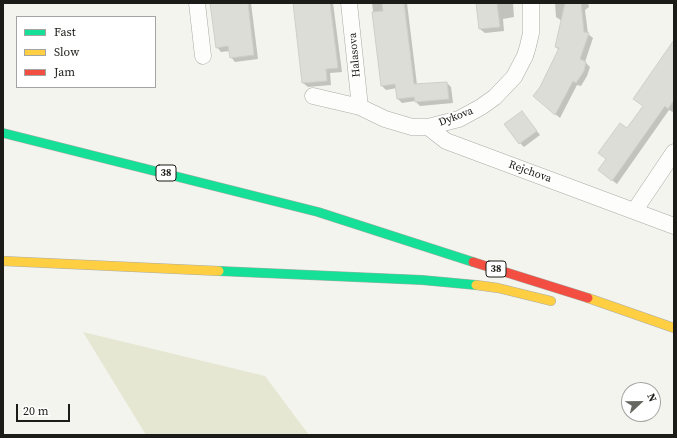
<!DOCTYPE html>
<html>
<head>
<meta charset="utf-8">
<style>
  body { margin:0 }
  #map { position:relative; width:677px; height:438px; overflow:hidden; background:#f3f4ed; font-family:"Source Serif 4",serif }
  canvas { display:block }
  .frame { position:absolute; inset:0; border:4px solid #1b1b17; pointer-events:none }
  .legend { position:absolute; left:16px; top:16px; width:140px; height:72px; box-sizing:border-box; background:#fff; border:1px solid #a4a4a2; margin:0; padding:5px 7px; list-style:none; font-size:12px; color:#1b1b17 }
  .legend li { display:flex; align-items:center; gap:8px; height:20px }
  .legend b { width:20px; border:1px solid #a4a4a2 }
  .north { position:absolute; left:621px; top:382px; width:40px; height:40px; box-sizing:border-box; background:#fff; border:1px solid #a4a4a2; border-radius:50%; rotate:68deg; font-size:11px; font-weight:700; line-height:16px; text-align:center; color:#1b1b17 }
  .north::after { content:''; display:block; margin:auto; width:14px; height:18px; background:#676762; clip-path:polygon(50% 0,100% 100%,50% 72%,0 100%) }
  .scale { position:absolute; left:16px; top:404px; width:54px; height:18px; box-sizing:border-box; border:2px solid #1b1b17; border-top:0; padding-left:5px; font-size:12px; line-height:14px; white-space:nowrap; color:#1b1b17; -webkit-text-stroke:3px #fff; paint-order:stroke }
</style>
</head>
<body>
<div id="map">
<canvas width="677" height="438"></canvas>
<div class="frame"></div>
<ul class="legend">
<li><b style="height:5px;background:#16e098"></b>Fast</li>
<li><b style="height:5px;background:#ffcf43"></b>Slow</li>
<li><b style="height:5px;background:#f24e42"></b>Jam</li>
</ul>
<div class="north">N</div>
<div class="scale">20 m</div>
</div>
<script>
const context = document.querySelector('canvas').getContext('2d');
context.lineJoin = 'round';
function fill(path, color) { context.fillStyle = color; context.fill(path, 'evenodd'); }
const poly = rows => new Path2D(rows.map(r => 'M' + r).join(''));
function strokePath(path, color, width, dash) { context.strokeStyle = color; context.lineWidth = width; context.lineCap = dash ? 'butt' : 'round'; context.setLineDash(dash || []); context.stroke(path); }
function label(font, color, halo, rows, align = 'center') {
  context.font = font + ' "Source Serif 4",serif'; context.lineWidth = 3; context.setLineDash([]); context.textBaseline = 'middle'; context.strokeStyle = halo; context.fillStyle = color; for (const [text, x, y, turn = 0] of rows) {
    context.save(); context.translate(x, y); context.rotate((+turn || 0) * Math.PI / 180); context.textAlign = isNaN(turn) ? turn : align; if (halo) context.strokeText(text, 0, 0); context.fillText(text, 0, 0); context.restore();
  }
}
fill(poly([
  [83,332,265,376,309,435,146,435]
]), '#e6e7d3');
fill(poly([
  [211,3,251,3,258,59,235,62,231,57,230,51,221,52,217,47],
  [294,3,333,3,342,72,330,73,331,85,308,87,303,83],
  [372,3,407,3,417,85,447,83,451,87,453,103,420,106,415,101,402,103,398,99,397,88,386,90,382,86],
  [477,3,513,3,514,17,503,19,504,31,485,33,480,29],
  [555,3,588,3,589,7,585,10,588,34,593,38,585,62,590,67,587,76,581,86,577,85,560,118,538,100,540,88,559,50,556,47,562,21,556,17],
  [674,42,674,110,673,112,669,110,617,184,599,170,607,159,600,153,628,129,644,106],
  [526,117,540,135,524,147,520,143]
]), '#0003');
const building = poly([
  [210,3,248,3,254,55,230,58,228,46,216,48,210,3],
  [293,3,330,3,338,68,326,69,327,81,302,83,293,3],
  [382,3,404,3,414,84,447,82,449,99,415,102,414,97,397,99,395,84,381,86,372,12,383,11,382,3],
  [476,3,497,3,500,27,479,29,476,3],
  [565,3,581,3,584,32,589,33,580,59,586,62,584,71,576,83,573,81,555,115,533,96,540,87,559,48,555,47,565,3],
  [674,40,674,100,668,109,665,106,612,181,598,170,606,159,598,153,620,123,627,128,643,106,633,99,674,40],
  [522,111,537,131,519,144,504,124,522,111]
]);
fill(building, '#dcddd7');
strokePath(building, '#cecfc9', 1);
const street = poly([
  [197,3,203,56],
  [349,3,360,107],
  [313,96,360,107,385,119,412,127,428,127,459,119,481,107,495,97,514,77,525,56,528,46,531,33,531,3],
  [428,127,446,141,674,226],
  [635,210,674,152]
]);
const fast = poly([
  [3,133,318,212,473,262],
  [219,271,422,280,476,285]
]);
const slow = poly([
  [3,261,219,271],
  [476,285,498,288,551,301],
  [588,298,674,328]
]);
const jam = poly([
  [473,262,588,298]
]);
strokePath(street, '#aaaba6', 17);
strokePath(fast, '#aaaba6', 10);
strokePath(slow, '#aaaba6', 10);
strokePath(jam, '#aaaba6', 10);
strokePath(street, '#fdfdfc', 16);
strokePath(fast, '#16e098', 9);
strokePath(slow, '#ffcf43', 9);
strokePath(jam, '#f24e42', 9);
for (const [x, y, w] of [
  [166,173,20],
  [496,269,20]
]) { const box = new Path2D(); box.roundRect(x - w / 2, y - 8, w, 16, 3); context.fillStyle = '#fff'; context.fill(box); strokePath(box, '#1b1b17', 1); }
label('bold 10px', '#1b1b17', null, [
  ["38",166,173],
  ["38",496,269]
]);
label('11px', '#1b1b17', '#fff', [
  ["Halasova",355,55,-95],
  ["Dykova",456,117,-21],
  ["Rejchova",530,172,20]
]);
</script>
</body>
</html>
